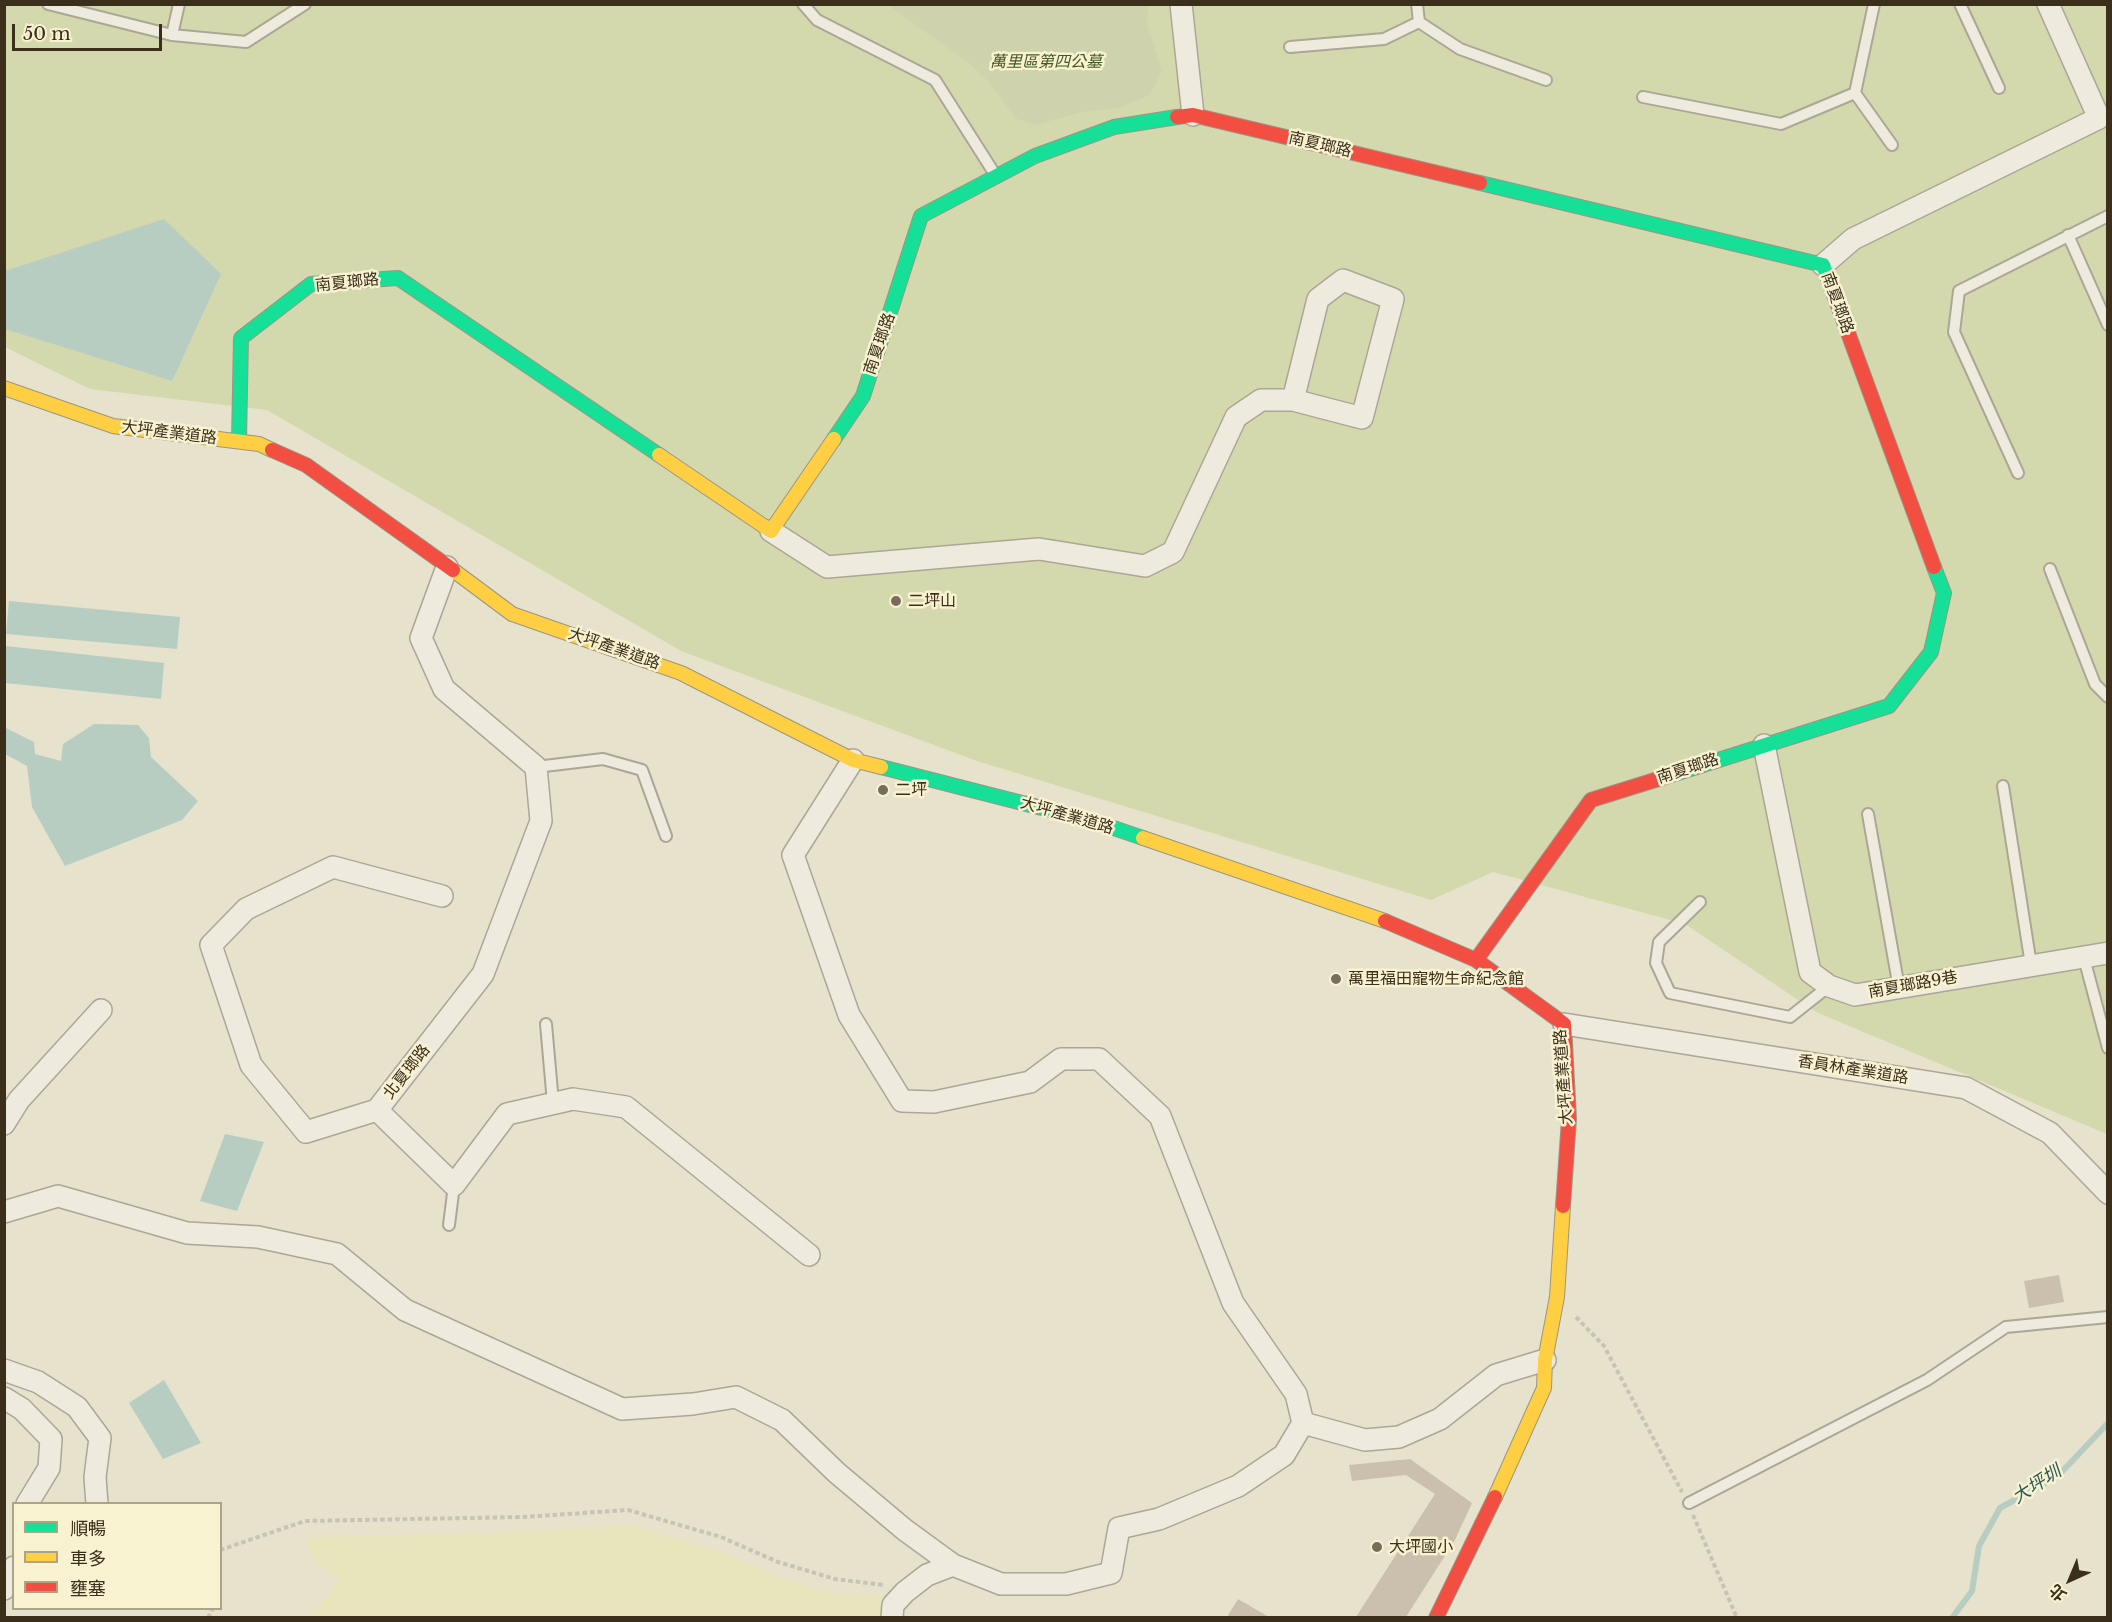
<!DOCTYPE html>
<html>
<head>
<meta charset="utf-8">
<style>
  body { margin:0 }
  #map { position:relative; width:2112px; height:1622px; overflow:hidden; background:#e7e2cc; font-family:"Libre Baskerville","Noto Sans TC",serif }
  canvas { display:block }
  .frame { position:absolute; inset:0; border:6px solid #3b2f1c; pointer-events:none }
  .legend { position:absolute; left:12px; top:1502px; width:210px; height:108px; box-sizing:border-box; background:#f8f2d1; border:2px solid #aca489; margin:0; padding:8px 10px; list-style:none; font-size:18px; color:#3b2f1c }
  .legend li { display:flex; align-items:center; gap:12px; height:30px }
  .legend b { width:30px; border:2px solid #aca489 }
  .north { position:absolute; left:2040px; top:1550px; width:60px; height:60px; -webkit-text-stroke:4px #f8f2d1; paint-order:stroke; rotate:224deg; font-size:16px; font-weight:700; line-height:24px; text-align:center; color:#3b2f1c }
  .north::after { content:''; display:block; margin:auto; width:21px; height:27px; background:#3b2f1c; clip-path:polygon(50% 0,100% 100%,50% 72%,0 100%) }
  .scale { position:absolute; left:12px; top:24px; width:150px; height:27px; box-sizing:border-box; border:3px solid #3b2f1c; border-top:0; padding-left:8px; font-size:18px; line-height:21px; white-space:nowrap; color:#3b2f1c; -webkit-text-stroke:4px #f8f2d1; paint-order:stroke }
</style>
</head>
<body>
<div id="map">
<canvas width="2112" height="1622"></canvas>
<div class="frame"></div>
<ul class="legend">
<li><b style="height:8px;background:#16e098"></b>順暢</li>
<li><b style="height:8px;background:#ffcf43"></b>車多</li>
<li><b style="height:8px;background:#f24e42"></b>壅塞</li>
</ul>
<div class="north">北</div>
<div class="scale">50 m</div>
</div>
<script>
const context = document.querySelector('canvas').getContext('2d');
context.lineJoin = 'round';
function fill(path, color) { context.fillStyle = color; context.fill(path, 'evenodd'); }
const poly = rows => new Path2D(rows.map(r => 'M' + r).join(''));
function strokePath(path, color, width, dash) { context.strokeStyle = color; context.lineWidth = width; context.lineCap = dash ? 'butt' : 'round'; context.setLineDash(dash || []); context.stroke(path); }
function label(font, color, halo, rows, align = 'center') {
  context.font = font + ' "Libre Baskerville","Noto Sans TC",serif'; context.lineWidth = 5; context.setLineDash([]); context.textBaseline = 'middle'; context.strokeStyle = halo; context.fillStyle = color; for (const [text, x, y, turn = 0] of rows) {
    context.save(); context.translate(x, y); context.rotate((+turn || 0) * Math.PI / 180); context.textAlign = isNaN(turn) ? turn : align; if (halo) context.strokeText(text, 0, 0); context.fillText(text, 0, 0); context.restore();
  }
}
fill(poly([
  [629,1525,723,1552,779,1578,836,1594,886,1596,884,1617,310,1617,339,1580,313,1561,306,1537,524,1532]
]), '#e8e4bc');
fill(poly([
  [4,5,2107,5,2107,1134,1816,1012,1685,924,1493,872,1431,900,977,761,681,651,267,410,90,389,5,347]
]), '#d3d9ad');
fill(poly([
  [888,5,1148,5,1147,24,1162,71,1150,95,1118,108,1081,112,1036,125,1017,119,987,80,970,64]
]), '#ced2ad');
fill(poly([
  [164,219,221,274,172,381,5,329,5,271],
  [9,601,180,617,177,649,6,634],
  [6,646,164,663,161,699,5,683],
  [94,724,138,725,149,738,151,757,198,801,182,820,65,866,32,807,27,766,5,754,5,731,6,728,34,742,35,754,61,761,63,744],
  [225,1134,264,1142,237,1211,200,1201],
  [164,1380,201,1443,163,1459,129,1403]
]), '#b8cdc2');
strokePath(poly([
  [1952,1618,1972,1591,1979,1546,2000,1508,2058,1476,2108,1423]
]), '#b8cdc2', 6);
fill(poly([
  [2059,1275,2064,1302,2029,1308,2024,1281],
  [1410,1459,1472,1503,1455,1540,1406,1617,1356,1617,1435,1494,1406,1475,1352,1481,1349,1465],
  [1238,1599,1269,1617,1227,1617]
]), '#cbc0ad');
const lane = poly([
  [48,4,172,35,246,42,305,4],
  [803,4,817,20,935,80,996,176],
  [1417,4,1419,22,1460,49,1546,80],
  [1960,4,1999,88],
  [172,35,179,4],
  [1290,47,1384,39,1419,22],
  [1855,93,1892,145],
  [1643,97,1781,124,1855,93,1874,4],
  [2068,235,2108,325],
  [2018,473,1954,332,1959,291,2108,216],
  [2050,569,2095,684,2108,697],
  [536,767,603,759,642,770,666,836],
  [2003,786,2031,965],
  [1868,814,1899,988],
  [1700,902,1659,942,1656,963,1670,993,1790,1017,1829,986],
  [2084,958,2108,1048],
  [546,1024,553,1103],
  [449,1225,454,1185],
  [1689,1503,1927,1380,2006,1327,2108,1317]
]);
const street = poly([
  [1181,4,1193,115],
  [1823,265,1853,239,2099,118,2048,4],
  [771,531,827,567,1039,549,1145,566,1173,552,1236,417,1261,400,1293,400,1318,299,1343,280,1393,299,1362,418,1293,400],
  [1764,745,1810,972,1829,986,1855,995,2108,953],
  [853,760,793,855,849,1015,902,1101,934,1102,1030,1082,1061,1059,1099,1059,1160,1116,1233,1303,1296,1394,1303,1423],
  [442,896,333,867,246,909,211,945,251,1065,306,1132,377,1110,483,974,541,821,536,767,444,689,421,638,447,567],
  [1564,1024,1966,1088,2050,1133,2108,1193],
  [377,1110,454,1185,507,1114,573,1099,626,1107,809,1255],
  [4,1124,19,1100,101,1010],
  [4,1212,58,1196,187,1233,258,1237,337,1254,405,1310,622,1409,693,1404,736,1397,782,1420,837,1473,905,1530,953,1565],
  [4,1370,38,1382,77,1407,100,1438,95,1477,97,1504],
  [4,1398,22,1409,51,1439,49,1468,27,1504],
  [4,1589,14,1567],
  [892,1618,893,1605,905,1592,927,1575,953,1565,1001,1584,1066,1584,1111,1573,1119,1528,1159,1519,1238,1486,1284,1455,1303,1423,1365,1440,1399,1437,1440,1419,1496,1375,1545,1360]
]);
const fast = poly([
  [1480,183,1823,265,1829,281],
  [834,439,863,396,921,216,1035,156,1114,127,1177,117],
  [239,441,241,338,311,284,398,278,659,455],
  [881,767,1093,821,1143,838],
  [1668,776,1889,706,1931,652,1944,593,1934,567]
]);
const slow = poly([
  [4,388,113,426,259,444,272,450],
  [659,455,771,531,834,439],
  [453,570,512,614,681,673,853,760,881,767],
  [1143,838,1385,921],
  [1495,1497,1544,1388,1545,1360,1557,1297,1563,1206]
]);
const jam = poly([
  [1177,117,1193,115,1480,183],
  [1829,281,1934,567],
  [272,450,306,465,453,570],
  [1385,921,1476,960,1564,1024,1569,1119,1563,1206],
  [1476,960,1591,800,1668,776],
  [1436,1618,1495,1497]
]);
strokePath(lane, '#aca696', 14);
strokePath(street, '#aca696', 24);
strokePath(fast, '#9b9585', 16);
strokePath(slow, '#9b9585', 16);
strokePath(jam, '#9b9585', 16);
strokePath(poly([
  [1576,1317,1604,1346,1682,1492],
  [1693,1515,1737,1618],
  [220,1550,305,1521,523,1517,628,1510,721,1537,778,1562,835,1579,884,1585],
  [208,1618,213,1608]
]), '#c7c3b5', 4, [4.5, 3]);
strokePath(lane, '#eeebde', 10);
strokePath(street, '#eeebde', 21);
strokePath(fast, '#16e098', 14);
strokePath(slow, '#ffcf43', 14);
strokePath(jam, '#f24e42', 14);
for (const [x, y, r, color] of [
  [896,601,6,"#776e5a"],
  [883,790,6,"#776e5a"],
  [1336,979,6,"#776e5a"],
  [1377,1547,6,"#776e5a"]
]) { const dot = new Path2D(); dot.arc(x, y, r, 0, 2 * Math.PI); context.fillStyle = color; context.fill(dot); strokePath(dot, '#f8f2d1', 2); }
label('italic 16px', '#445921', '#f8f2d1', [
  ["萬里區第四公墓",1046,62]
]);
label('16px', '#3b2f1c', '#f8f2d1', [
  ["南夏瑯路",1320,145,13],
  ["南夏瑯路",347,283,-6],
  ["南夏瑯路",1837,303,70],
  ["南夏瑯路",880,344,-71],
  ["大坪產業道路",169,433,7],
  ["大坪產業道路",614,649,19],
  ["南夏瑯路",1688,769,-18],
  ["大坪產業道路",1067,816,16],
  ["南夏瑯路9巷",1913,985,-10],
  ["香員林產業道路",1853,1070,9],
  ["北夏瑯路",407,1072,-52],
  ["大坪產業道路",1564,1077,-94]
]);
label('16px', '#3b2f1c', '#f8f2d1', [
  ["二坪山",908,601],
  ["二坪",895,790],
  ["萬里福田寵物生命紀念館",1348,979],
  ["大坪國小",1389,1547]
], 'left');
label('italic 18px', '#2a595c', '#f8f2d1', [
  ["大坪圳",2037,1485,-33]
]);
</script>
</body>
</html>
